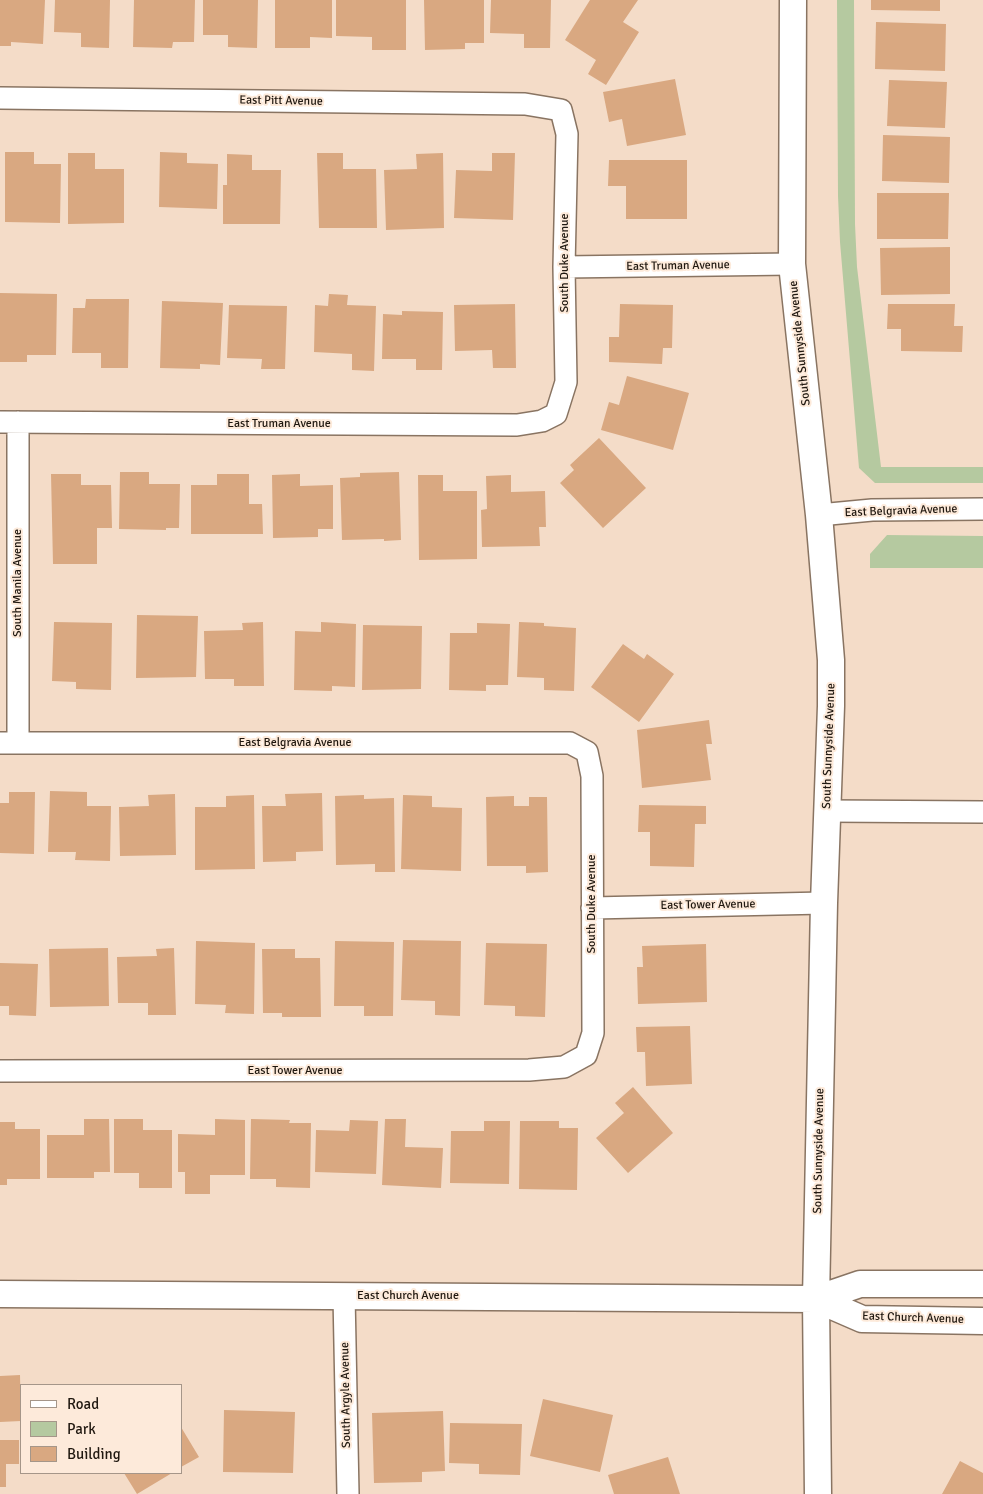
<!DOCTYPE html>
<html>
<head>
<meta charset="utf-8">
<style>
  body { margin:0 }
  #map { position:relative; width:983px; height:1494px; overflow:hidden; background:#f4dcc8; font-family:Signika,sans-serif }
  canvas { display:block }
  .legend { position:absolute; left:20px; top:1384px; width:162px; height:90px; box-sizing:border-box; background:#fdeada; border:1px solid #a59689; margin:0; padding:6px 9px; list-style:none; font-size:15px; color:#201810 }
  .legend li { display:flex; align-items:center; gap:10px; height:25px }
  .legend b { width:25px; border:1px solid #a59689 }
</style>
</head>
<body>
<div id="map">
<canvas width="983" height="1494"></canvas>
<ul class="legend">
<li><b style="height:6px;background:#fff"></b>Road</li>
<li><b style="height:14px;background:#b5c9a0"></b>Park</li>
<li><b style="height:14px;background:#d9a881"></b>Building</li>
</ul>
</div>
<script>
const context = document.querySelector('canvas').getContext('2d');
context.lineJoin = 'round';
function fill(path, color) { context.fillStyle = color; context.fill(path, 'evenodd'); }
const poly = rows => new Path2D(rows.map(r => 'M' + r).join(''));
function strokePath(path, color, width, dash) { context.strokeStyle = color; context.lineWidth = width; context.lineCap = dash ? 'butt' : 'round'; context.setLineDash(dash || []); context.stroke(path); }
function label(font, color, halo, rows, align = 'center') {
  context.font = font + ' Signika,sans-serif'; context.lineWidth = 4; context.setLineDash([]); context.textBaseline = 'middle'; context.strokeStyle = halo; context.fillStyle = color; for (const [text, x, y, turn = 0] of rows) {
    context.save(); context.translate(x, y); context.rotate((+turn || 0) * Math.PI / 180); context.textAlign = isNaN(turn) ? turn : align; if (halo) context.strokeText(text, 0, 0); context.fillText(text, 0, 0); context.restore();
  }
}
fill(poly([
  [837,0,854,0,855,224,857,267,881,467,983,467,983,483,875,483,859,468,840,242,838,196],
  [887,535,983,536,983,568,870,568,870,554]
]), '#b5c9a0');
fill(poly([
  [0,0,45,0,43,44,11,42,11,46,0,46],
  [55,0,110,0,109,48,81,47,81,33,54,32],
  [134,0,195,0,194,42,173,42,172,48,133,47],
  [203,0,258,0,257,48,228,47,228,35,203,35],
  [275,0,332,0,332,38,310,37,310,48,275,48],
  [336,0,406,0,406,50,372,50,372,37,336,36],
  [424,0,484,0,484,43,465,43,465,49,425,50],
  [491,0,551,0,550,48,524,48,524,34,490,33],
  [590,0,638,0,623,22,639,32,606,85,588,74,596,60,565,40],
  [871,0,940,0,940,11,871,10],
  [876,22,946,24,945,71,875,69],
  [675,79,686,135,627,146,622,119,609,122,603,92],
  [889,80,947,82,945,128,887,126],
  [883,135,950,137,949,183,882,181],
  [5,152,34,152,34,164,61,164,60,223,5,222],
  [160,152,187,153,187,163,218,164,217,209,159,207],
  [68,153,95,153,95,169,124,169,124,223,68,224],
  [317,153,343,153,343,169,376,169,377,228,319,228],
  [443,153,444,228,386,230,384,170,417,169,416,154],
  [492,153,515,153,513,220,454,218,456,170,492,171],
  [227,154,252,155,252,170,281,170,280,224,223,224,223,185,227,185],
  [609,160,687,160,687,219,626,219,626,186,608,186],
  [877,193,949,193,948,239,877,239],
  [950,247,950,294,881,295,880,248],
  [0,293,57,294,56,355,27,355,27,362,0,362],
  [329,294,348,295,347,305,376,306,374,371,352,370,352,354,314,352,315,305,328,306],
  [86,299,129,299,128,368,101,368,101,353,72,353,73,308,85,308],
  [162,301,223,303,220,365,200,364,200,369,160,368],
  [515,304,516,368,493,368,492,350,455,351,454,305],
  [620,304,673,305,672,348,663,348,662,364,609,362,609,337,619,337],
  [888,304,955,304,954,326,963,326,962,352,901,351,901,329,887,329],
  [229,305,287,306,285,369,261,369,262,359,227,358],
  [402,311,443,312,442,370,416,370,416,359,382,359,383,314,402,315],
  [627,376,689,393,673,450,601,430,609,402,619,405],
  [599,438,646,488,603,528,560,483,574,470,570,465],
  [120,472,149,472,149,484,180,484,179,528,166,528,166,530,119,529],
  [399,472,401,540,384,541,384,539,342,540,340,478,360,477,360,473],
  [51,474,81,474,81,485,111,485,112,528,97,528,97,564,53,564],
  [217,474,249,474,249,504,262,504,263,534,191,534,191,485,217,485],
  [300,474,300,486,333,485,333,529,318,529,318,537,273,538,272,475],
  [418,475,443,475,443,491,477,491,477,559,419,560],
  [511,475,511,492,545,491,546,527,539,527,540,546,482,547,481,510,487,509,486,476],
  [137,615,198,616,196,677,136,678],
  [54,622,112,623,111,690,76,689,76,682,52,681],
  [263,622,264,686,234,686,234,679,205,679,204,631,243,630,242,623],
  [321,622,356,624,355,687,332,686,332,691,294,690,295,631,321,632],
  [519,622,544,623,544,626,576,628,574,691,544,690,544,678,517,677],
  [477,623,510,624,508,685,486,685,486,691,449,690,450,633,477,633],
  [363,625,422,626,421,689,362,690],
  [623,644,644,659,647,654,674,674,639,722,591,687],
  [709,720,712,744,706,744,711,780,642,788,637,730],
  [50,791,87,792,87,806,111,806,110,861,75,860,76,852,48,852],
  [9,792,35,792,34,854,0,853,0,803,9,803],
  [322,793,323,851,296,852,296,861,263,862,262,806,286,806,285,794],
  [175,794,176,855,120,856,119,807,149,806,148,795],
  [254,795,255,869,195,870,195,807,226,807,226,796],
  [364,795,364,799,394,798,395,872,375,872,375,864,336,865,335,796],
  [403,795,432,796,432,807,462,808,461,871,401,869],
  [514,796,514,806,529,806,529,797,547,797,548,872,526,873,526,866,487,866,486,797],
  [639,805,706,806,706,824,695,824,694,867,650,866,650,832,638,832],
  [403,940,461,941,460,1016,435,1015,435,1001,401,1000],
  [196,941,255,943,254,1014,225,1013,226,1005,195,1004],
  [335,941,394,942,393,1016,364,1016,364,1006,334,1006],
  [486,943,547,944,545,1017,515,1016,515,1006,484,1005],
  [706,944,707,1002,638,1004,637,967,643,967,642,946],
  [108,948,109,1006,50,1007,49,949],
  [174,948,176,1015,148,1015,148,1003,118,1003,117,957,157,956,156,949],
  [262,949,295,949,295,958,320,958,321,1017,282,1017,282,1013,263,1013],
  [0,963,38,964,36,1016,9,1015,9,1006,0,1006],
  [690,1026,692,1084,646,1086,645,1052,637,1052,636,1027],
  [633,1087,673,1133,628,1173,596,1138,624,1113,615,1103],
  [84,1119,109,1119,110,1172,94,1172,94,1178,47,1178,47,1135,84,1135],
  [114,1119,143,1119,143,1130,172,1130,172,1188,139,1188,139,1173,114,1173],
  [215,1119,245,1120,245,1175,210,1175,210,1194,185,1194,185,1172,178,1172,178,1134,215,1135],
  [251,1119,290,1120,289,1123,311,1123,310,1188,276,1187,276,1179,250,1179],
  [385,1119,406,1119,405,1147,443,1148,441,1188,382,1185],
  [350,1120,378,1121,376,1174,315,1172,316,1130,349,1131],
  [484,1121,510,1121,509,1184,450,1183,451,1131,484,1131],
  [520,1121,559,1121,559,1128,578,1128,577,1190,519,1189],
  [0,1122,15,1122,15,1129,40,1129,40,1179,7,1179,7,1185,0,1185],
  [20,1375,21,1421,0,1422,0,1376],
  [543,1399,613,1415,600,1472,530,1456],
  [224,1410,295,1412,293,1473,223,1472],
  [443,1411,445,1471,422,1472,422,1482,374,1483,372,1413],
  [450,1423,522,1424,520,1475,479,1474,479,1464,449,1463],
  [181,1427,199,1457,181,1467],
  [0,1440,19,1440,19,1464,6,1464,6,1487,0,1487],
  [668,1457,680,1494,614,1494,608,1475],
  [960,1461,983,1473,983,1494,942,1494],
  [124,1473,172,1473,137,1494]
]), '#d9a881');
const minor = poly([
  [0,98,525,104,561,110,567,134,564,267,566,382,556,414,542,421,517,425,0,422],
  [564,267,792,264],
  [18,422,18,743],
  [819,515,872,510,983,509],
  [0,743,570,743,587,752,592,776,593,1033,586,1055,564,1067,529,1070,0,1071],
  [827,811,983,812],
  [592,908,824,903],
  [344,1295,348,1494]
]);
const tertiary = poly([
  [793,0,792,264,819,515,831,660,831,706,824,903,816,1299,818,1494],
  [0,1294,816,1299,860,1284,983,1284],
  [816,1299,862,1319,983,1321]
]);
strokePath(minor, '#897462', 24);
strokePath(tertiary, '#897462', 29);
strokePath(minor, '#fff', 21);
strokePath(tertiary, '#fff', 26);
label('12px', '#201810', '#fdeada', [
  ["East Pitt Avenue",281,101,1],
  ["South Duke Avenue",565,263,-90],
  ["East Truman Avenue",678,266,-1],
  ["South Sunnyside Avenue",800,343,-96],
  ["East Truman Avenue",279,424],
  ["East Belgravia Avenue",901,511,-2],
  ["South Manila Avenue",18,583,-90],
  ["East Belgravia Avenue",295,743],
  ["South Sunnyside Avenue",829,746,-88],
  ["South Duke Avenue",592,904,-90],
  ["East Tower Avenue",708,905,-1],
  ["East Tower Avenue",295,1071],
  ["South Sunnyside Avenue",819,1151,-89],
  ["East Church Avenue",408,1296],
  ["East Church Avenue",913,1318,2],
  ["South Argyle Avenue",346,1395,-91]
]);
</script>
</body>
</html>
